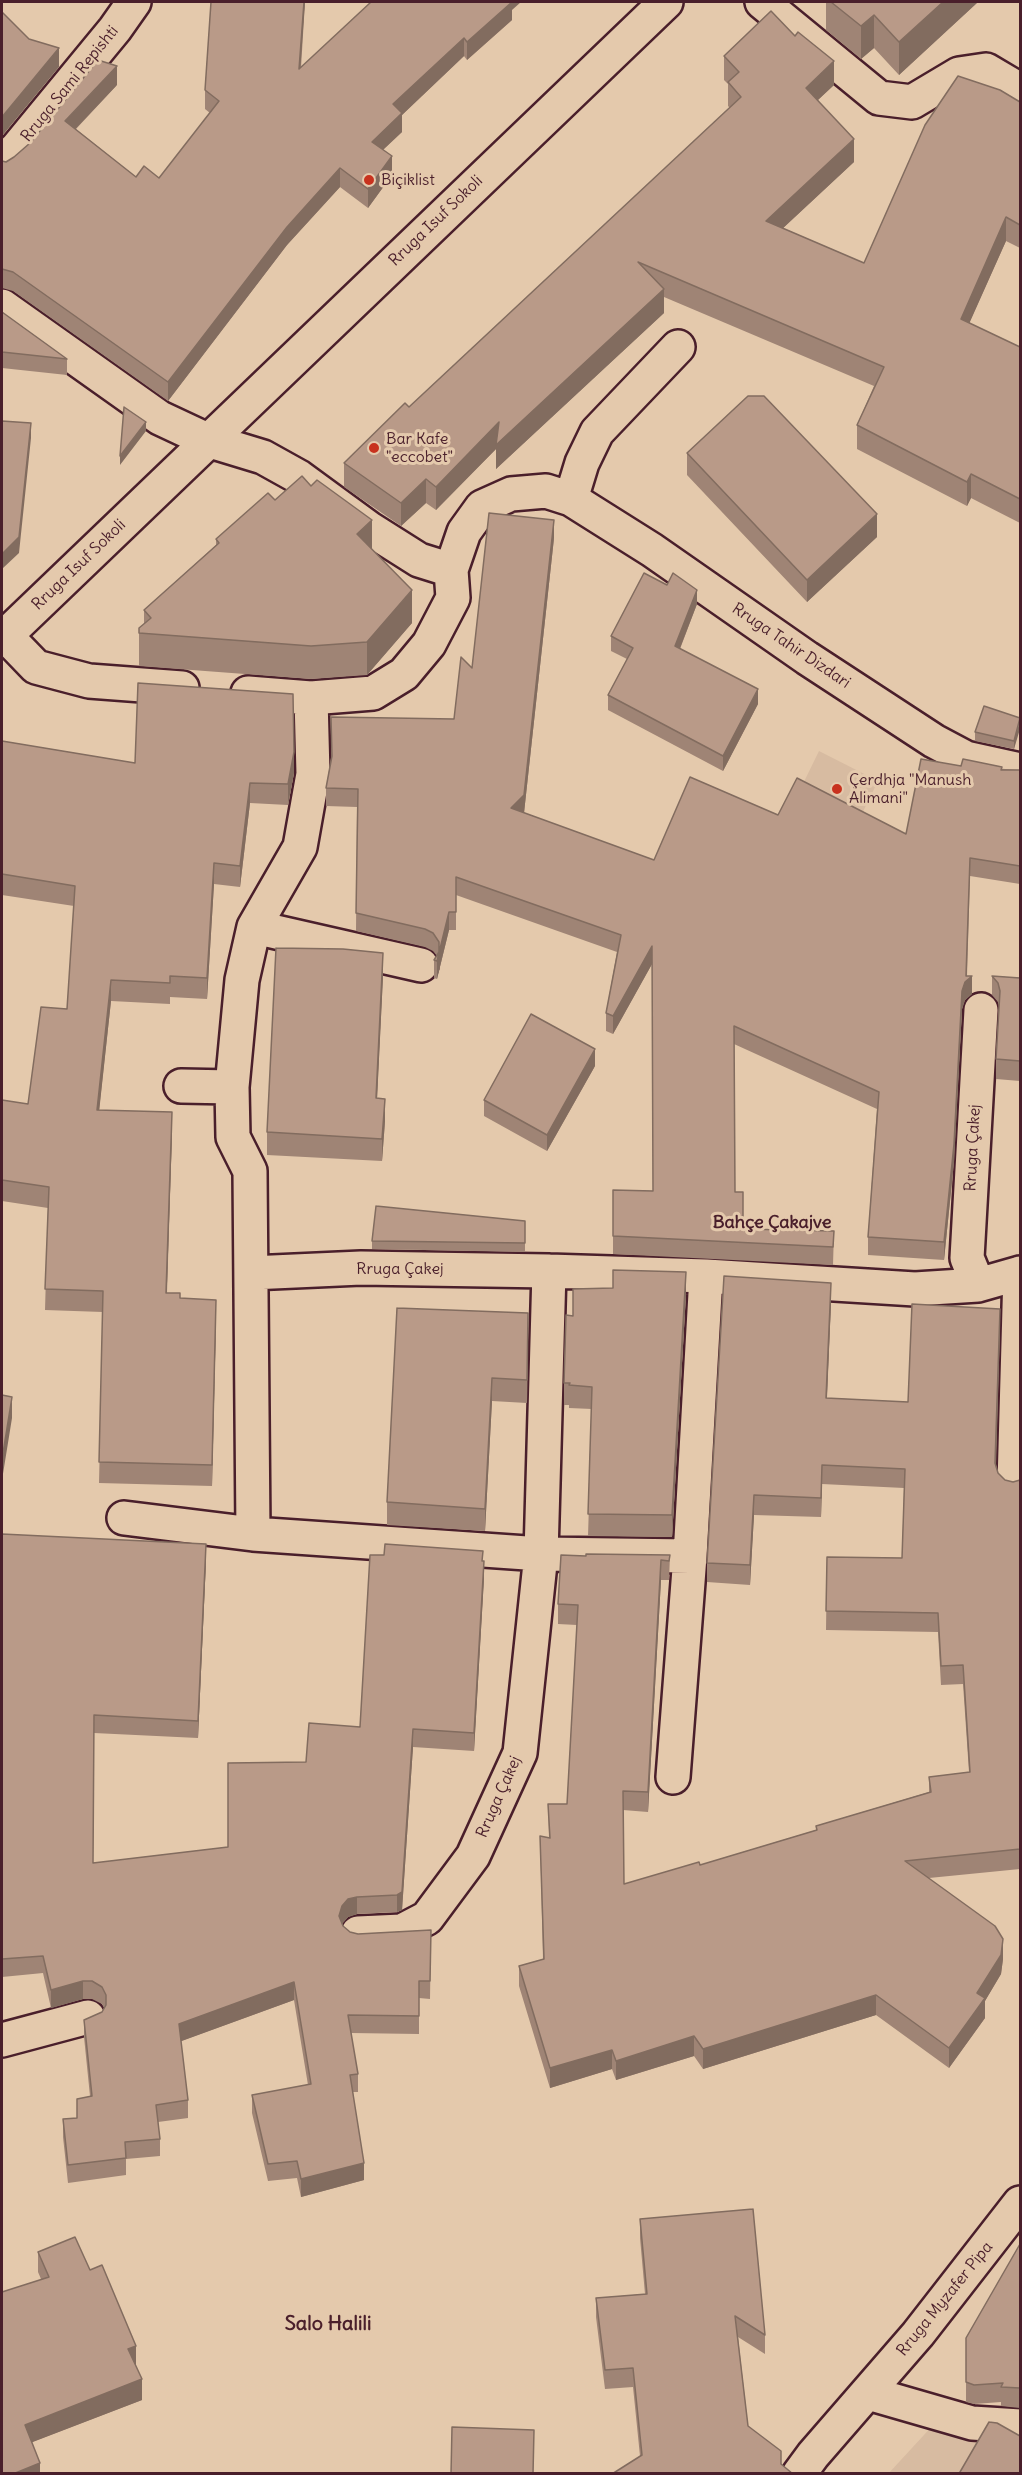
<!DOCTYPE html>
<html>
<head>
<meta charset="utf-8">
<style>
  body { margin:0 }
  #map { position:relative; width:1022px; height:2475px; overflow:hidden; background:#e4c9ac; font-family:Delius,sans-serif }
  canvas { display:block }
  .frame { position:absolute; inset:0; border:3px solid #4a1f2b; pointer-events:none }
</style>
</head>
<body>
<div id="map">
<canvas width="1022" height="2475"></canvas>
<div class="frame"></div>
</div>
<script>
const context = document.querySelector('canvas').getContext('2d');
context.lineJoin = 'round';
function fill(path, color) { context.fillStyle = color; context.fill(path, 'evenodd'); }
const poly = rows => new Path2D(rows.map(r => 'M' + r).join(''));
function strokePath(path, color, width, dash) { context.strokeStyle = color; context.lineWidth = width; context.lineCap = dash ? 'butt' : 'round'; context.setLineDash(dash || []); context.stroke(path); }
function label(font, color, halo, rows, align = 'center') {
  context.font = font + ' Delius,sans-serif'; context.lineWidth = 6; context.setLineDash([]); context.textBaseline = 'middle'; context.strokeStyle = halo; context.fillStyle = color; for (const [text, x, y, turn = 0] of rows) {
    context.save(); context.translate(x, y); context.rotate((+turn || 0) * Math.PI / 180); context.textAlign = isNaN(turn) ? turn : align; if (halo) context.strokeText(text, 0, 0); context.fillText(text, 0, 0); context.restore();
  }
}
fill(poly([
  [819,751,878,781,856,826,797,796],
  [935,2423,985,2431,1020,2473,888,2474]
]), '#d7bba1');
const street = poly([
  [762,2,879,98,912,102,959,74,986,70,1020,90],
  [2,162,17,148,115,29,134,2],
  [2,306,160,418,207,440,263,457,299,477,370,529,419,560,451,570],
  [571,499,582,463,597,432,678,347],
  [6,636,36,667,89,681,182,688],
  [2,639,666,2],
  [248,693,311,698,373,693,404,674,429,644,453,598,451,570,464,532,482,507,511,494,546,491,571,499,652,550,807,658,934,741,966,758,1020,770],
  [254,927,421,965],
  [181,1086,232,1087,233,1137,250,1171,253,1534],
  [232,1087,242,980,254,927,300,847,313,774,311,698],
  [251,1273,361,1268,549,1271,706,1276,915,1289,978,1285,1020,1273],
  [978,1285,967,1258,981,1010],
  [1014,1483,1020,1273],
  [124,1518,253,1534,541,1554,690,1556],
  [673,1777,690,1556,706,1276],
  [358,1933,402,1931,427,1918,473,1856,520,1753,541,1554,549,1271],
  [2,2040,88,2017],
  [868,2393,972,2423,1020,2426],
  [799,2474,813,2455,918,2334,1020,2203]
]);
strokePath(street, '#4a1f2b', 38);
strokePath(street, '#e4c9ac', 33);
fill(poly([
  [211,2,305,2,301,68,512,10,512,20,467,60,464,56,402,115,402,132,383,150,392,175,368,208,340,187,287,245,168,401,13,291,2,288,2,161,6,162,14,157,117,85,76,129,136,177,159,178,210,113,205,109,205,90],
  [826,2,978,2,899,75,874,48,861,59,826,30],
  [724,56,834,85,818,100,854,162,783,228,864,263,1020,102,1020,248,1006,241,969,323,1020,347,1020,523,971,498,967,506,857,449,857,425,874,386,664,297,664,313,496,469,496,449,436,510,426,503,401,526,344,487,344,463,409,407,730,108,728,106,728,84,724,80],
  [2,312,67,359,67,375,2,368],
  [687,453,877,537,807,602,687,475],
  [275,500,372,549,412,623,367,675,311,679,139,666,139,628,144,624,144,610,216,545,216,539],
  [554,538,524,813,654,860,778,815,906,834,961,766,1020,770,1020,884,970,876,967,976,972,994,965,1000,962,1009,954,1162,944,1260,868,1255,868,1237,877,1109,734,1044,735,1192,743,1229,834,1231,833,1265,613,1254,613,1190,653,1191,652,964,613,1034,606,1031,606,1013,617,952,456,895,456,930,449,930,437,979,434,978,434,960,437,956,433,951,425,947,356,931,357,807,326,806,326,788,331,758,454,719,472,668],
  [697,604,680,649,758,704,723,771,608,710,608,695,627,659,611,651,611,636],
  [1020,718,1014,749,975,741,975,732],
  [2,741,135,763,294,773,288,805,250,803,240,887,214,884,207,999,170,997,170,1004,111,1001,99,1110,172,1133,167,1293,180,1298,216,1321,212,1486,99,1483,103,1312,45,1310,48,1208,2,1201,2,1100,28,1104,67,1009,74,906,2,895],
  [383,976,377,1098,385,1121,382,1161,267,1155,267,1132],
  [992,976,1020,978,1020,1081,996,1079,996,1059,999,1007,998,1002,992,995],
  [595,1066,547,1151,484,1116,484,1100],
  [525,1221,525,1252,372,1249,372,1241],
  [686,1294,672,1537,588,1536,592,1409,569,1408,569,1405,564,1405,564,1383,573,1316],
  [831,1303,827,1398,908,1402,1000,1328,996,1465,998,1473,1005,1480,1013,1482,1020,1480,1020,1869,929,1878,1003,1959,1001,1974,985,2001,985,2018,949,2068,876,2015,703,2069,694,2056,616,2080,612,2069,550,2088,519,1986,519,1966,543,1959,540,1836,549,1838,548,1804,567,1804,577,1625,558,1624,558,1604,586,1556,670,1555,669,1580,661,1580,648,1812,623,1810,624,1884,700,1865,816,1830,816,1826,929,1792,929,1777,969,1772,963,1684,941,1685,938,1632,826,1630,827,1557,902,1558,904,1488,822,1484,821,1517,754,1515,750,1585,707,1582,707,1563],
  [528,1335,527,1403,492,1401,485,1531,387,1525,387,1502],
  [2,1534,206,1561,198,1738,94,1733,93,1863,228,1847,306,1762,360,1727,483,1561,484,1578,474,1751,413,1747,402,1910,397,1912,357,1914,348,1917,342,1924,343,1926,350,1932,358,1934,431,1930,430,1999,419,1998,419,2034,351,2033,358,2074,358,2092,353,2092,364,2180,301,2197,297,2178,268,2181,252,2113,252,2095,308,2085,294,2000,181,2041,188,2100,188,2118,158,2122,160,2139,160,2156,126,2159,126,2175,68,2183,63,2137,63,2119,77,2118,90,2096,84,2037,84,2020,102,2012,104,2008,102,2004,92,1999,83,1999,51,2008,43,1973,2,1977],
  [640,2219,765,2335,765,2354,738,2337,748,2426,640,2456,633,2387,605,2389,596,2317,596,2298,645,2294,640,2238],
  [1020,2244,1020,2408,1001,2406,1001,2402,974,2404,966,2402,966,2338],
  [38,2252,90,2270,136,2367,142,2400,32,2442,40,2474,2,2474,41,2279,38,2272]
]), '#9f8475');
fill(poly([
  [304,2,305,2,299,87,299,69],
  [506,2,521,2,512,10,512,20,467,60,467,42],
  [943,2,978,2,899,75,899,42],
  [874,15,874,48,861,59,861,26],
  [464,38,464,56,402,115,402,132,372,160,372,142,393,104],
  [59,48,59,67,2,136,2,117],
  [834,61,834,85,806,111,806,88],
  [117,66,117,85,65,140,65,121],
  [854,139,854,162,766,244,766,221],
  [392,156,392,175,368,208,368,189],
  [340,168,340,187,287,245,168,401,168,382,287,227],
  [1006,217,1006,241,961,342,961,319],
  [664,289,664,313,496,469,496,449,436,510,436,487,499,422],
  [146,422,146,431,120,465,120,456],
  [31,423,31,438,19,553,2,569,2,554],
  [971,474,971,498,967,506,967,482],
  [426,479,426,503,401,526,401,503],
  [877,514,877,537,807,602,807,580],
  [372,520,372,553,357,534],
  [554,520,554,538,524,813,511,808],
  [412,590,412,623,367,675,367,642],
  [697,590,697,604,675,661,675,646],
  [758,689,758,704,723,771,723,756],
  [1020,721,1020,729,1014,749,1014,741],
  [294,752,294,773,288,805,288,784],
  [250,783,250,803,240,887,240,866],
  [970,858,966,981,972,976,972,994,965,1000,962,1009,954,1162,944,1260,944,1242],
  [214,863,214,884,207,999,207,978],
  [449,912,449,930,437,979,437,961],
  [652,946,652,964,613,1034,613,1016],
  [383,953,383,976,376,1121,376,1098],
  [111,980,111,1001,97,1131,97,1110],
  [595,1049,595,1066,547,1151,547,1135],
  [385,1099,385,1121,382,1161,382,1139],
  [172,1112,172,1133,166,1314,166,1293],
  [686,1272,686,1294,672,1537,672,1515],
  [831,1283,831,1303,826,1418,826,1398],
  [216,1300,216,1321,212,1486,212,1465],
  [1000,1309,1000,1328,995,1482,995,1463],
  [528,1313,528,1335,527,1403,527,1380],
  [492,1378,492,1401,485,1531,485,1509],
  [12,1397,12,1418,2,1480,2,1459],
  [822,1465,822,1484,821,1517,821,1498],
  [754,1495,754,1515,750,1585,750,1565],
  [206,1544,206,1561,198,1738,198,1721],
  [661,1560,661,1580,648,1812,648,1792],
  [484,1561,484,1578,474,1751,474,1733],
  [413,1729,413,1747,402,1910,397,1912,397,1895],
  [357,1897,357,1914,348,1917,342,1924,339,1916,342,1906,348,1899],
  [1003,1939,1003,1959,1001,1974,985,2001,985,2018,949,2068,949,2048,977,1993],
  [83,1981,83,1999,51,2008,51,1990],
  [294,1982,294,2000,179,2042,179,2024],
  [876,1995,876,2015,703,2069,703,2049],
  [694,2036,694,2056,616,2080,616,2061],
  [612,2050,612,2069,550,2088,550,2068],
  [364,2163,364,2180,301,2197,301,2179],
  [136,2346,136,2367,128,2349],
  [142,2379,142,2400,25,2445,25,2425],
  [40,2463,40,2474,13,2474]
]), '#826c5f');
const building = poly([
  [211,2,304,2,299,69,371,2,512,2,467,42,464,38,393,104,402,113,372,142,392,156,368,189,340,168,287,227,168,382,13,272,2,269,2,161,6,162,14,157,30,143,98,60,117,66,65,121,136,177,144,166,159,178,219,101,205,90,211,2],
  [831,2,943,2,899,42,874,15,861,26,831,2],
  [771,11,795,36,798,32,834,61,806,88,854,139,766,221,864,263,925,125,958,76,1000,90,1020,102,1020,225,1006,217,961,319,1020,347,1020,499,971,474,967,482,857,425,884,367,638,262,664,289,496,445,499,422,436,487,426,479,401,503,344,463,405,403,409,407,741,97,728,82,739,72,724,56,771,11],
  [2,12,29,39,59,48,2,117,2,12],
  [2,312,67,359,2,352,2,312],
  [748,396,764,396,877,514,807,580,687,453,748,396],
  [124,407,146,422,120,456,124,407],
  [2,421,31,423,19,537,2,554,2,421],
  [302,476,311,486,317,480,372,520,357,534,412,590,367,642,311,646,139,633,139,628,151,618,144,610,219,543,216,539,268,493,275,500,302,476],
  [489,513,554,520,524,795,511,808,654,860,690,777,778,815,797,778,906,834,921,759,961,766,963,759,1002,767,1001,770,1020,770,1020,866,970,858,966,976,972,976,965,982,962,991,954,1144,944,1242,868,1237,879,1092,734,1026,735,1192,743,1192,743,1229,834,1231,833,1247,613,1236,613,1190,653,1191,652,946,613,1016,606,1013,621,935,456,877,456,912,449,912,437,961,434,960,439,952,439,942,433,933,425,929,356,913,358,789,326,788,332,756,331,717,454,719,461,657,472,668,489,513],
  [644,573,667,585,673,573,697,590,675,646,758,689,723,756,608,695,633,648,611,636,644,573],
  [138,683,293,694,294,752,288,784,250,783,240,866,214,863,207,978,170,976,170,983,111,980,97,1110,172,1112,166,1293,180,1293,180,1298,216,1300,212,1465,99,1462,103,1291,45,1289,49,1187,2,1180,2,1100,28,1104,41,1007,67,1009,75,886,2,874,2,741,135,763,138,683],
  [984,706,1020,718,1014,741,975,732,984,706],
  [276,948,343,949,383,953,376,1098,385,1099,382,1139,267,1132,276,948],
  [992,976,1020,978,1020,1061,996,1059,1000,991,998,983,992,976],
  [531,1014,595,1049,547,1135,484,1100,531,1014],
  [376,1206,525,1221,525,1243,372,1241,376,1206],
  [613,1270,686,1272,672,1515,588,1514,592,1387,569,1385,570,1383,564,1383,566,1315,573,1316,573,1289,613,1288,613,1270],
  [724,1276,831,1283,826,1398,908,1402,912,1304,1000,1309,995,1463,998,1473,1005,1480,1013,1482,1020,1480,1020,1849,905,1861,995,1926,1003,1939,1001,1955,977,1993,985,1998,949,2048,876,1995,703,2049,694,2036,616,2061,612,2050,550,2068,519,1966,544,1959,540,1836,550,1838,548,1804,567,1804,578,1605,558,1604,561,1555,586,1556,586,1554,670,1555,669,1561,661,1560,648,1792,623,1791,624,1884,699,1862,700,1865,817,1830,816,1826,931,1792,929,1777,970,1772,963,1665,941,1666,938,1613,826,1611,827,1557,902,1558,905,1469,822,1465,821,1498,754,1495,750,1565,707,1563,724,1276],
  [397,1308,528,1313,527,1380,492,1378,485,1509,387,1502,397,1308],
  [2,1395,12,1397,2,1459,2,1395],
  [2,1534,206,1544,198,1721,94,1715,93,1863,228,1847,228,1763,306,1762,309,1723,360,1727,370,1555,384,1555,385,1544,483,1551,482,1561,484,1561,474,1733,413,1729,402,1892,397,1895,357,1897,348,1899,342,1906,339,1916,343,1926,350,1932,358,1934,431,1930,430,1981,419,1981,419,2016,348,2015,358,2074,350,2075,364,2163,301,2179,297,2161,268,2164,252,2095,311,2084,294,1982,179,2024,188,2100,156,2105,160,2139,125,2142,126,2158,68,2165,63,2119,77,2118,77,2099,92,2096,84,2020,102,2012,106,2005,106,1995,102,1987,92,1981,83,1981,51,1990,43,1956,2,1959,2,1534],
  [753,2209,765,2335,735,2316,748,2426,781,2451,781,2464,793,2474,612,2474,642,2455,633,2368,605,2370,596,2298,647,2294,640,2219,753,2209],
  [75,2237,90,2270,102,2265,136,2346,128,2349,142,2379,25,2425,40,2463,13,2474,2,2474,2,2292,49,2277,38,2252,75,2237],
  [1020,2244,1020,2388,1001,2387,1003,2383,974,2385,966,2382,966,2338,1020,2244],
  [989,2422,997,2423,1020,2436,1020,2474,962,2474,960,2472,989,2422],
  [452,2427,534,2430,533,2474,451,2474,452,2427]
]);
fill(building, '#b99a88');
strokePath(building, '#826c5f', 1.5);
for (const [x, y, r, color] of [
  [369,180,6,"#c8321e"],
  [374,448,6,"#c8321e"],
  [837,789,6,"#c8321e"]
]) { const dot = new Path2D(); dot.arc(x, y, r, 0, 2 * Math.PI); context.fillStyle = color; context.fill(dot); strokePath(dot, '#e4c9ac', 2); }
label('16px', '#4a1f2b', '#e4c9ac', [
  ["Rruga Sami Repishti",70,84,-51],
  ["Rruga Isuf Sokoli",436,221,-44],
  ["Rruga Isuf Sokoli",79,565,-44],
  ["Rruga Tahir Dizdari",791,646,34],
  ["Rruga Çakej",973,1148,-87],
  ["Rruga Çakej",400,1269],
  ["Rruga Çakej",499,1797,-66],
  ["Rruga Myzafer Pipa",945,2299,-51]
]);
label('16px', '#4a1f2b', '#e4c9ac', [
  ["Biçiklist",381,180],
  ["Bar Kafe",386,439],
  ["\"eccobet\"",386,457],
  ["Çerdhja \"Manush",849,780],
  ["Alimani\"",849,798]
], 'left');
label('bold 18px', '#4a1f2b', '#e4c9ac', [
  ["Bahçe Çakajve",772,1223]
]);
label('bold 20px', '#4a1f2b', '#e4c9ac', [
  ["Salo Halili",328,2324]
]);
</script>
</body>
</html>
